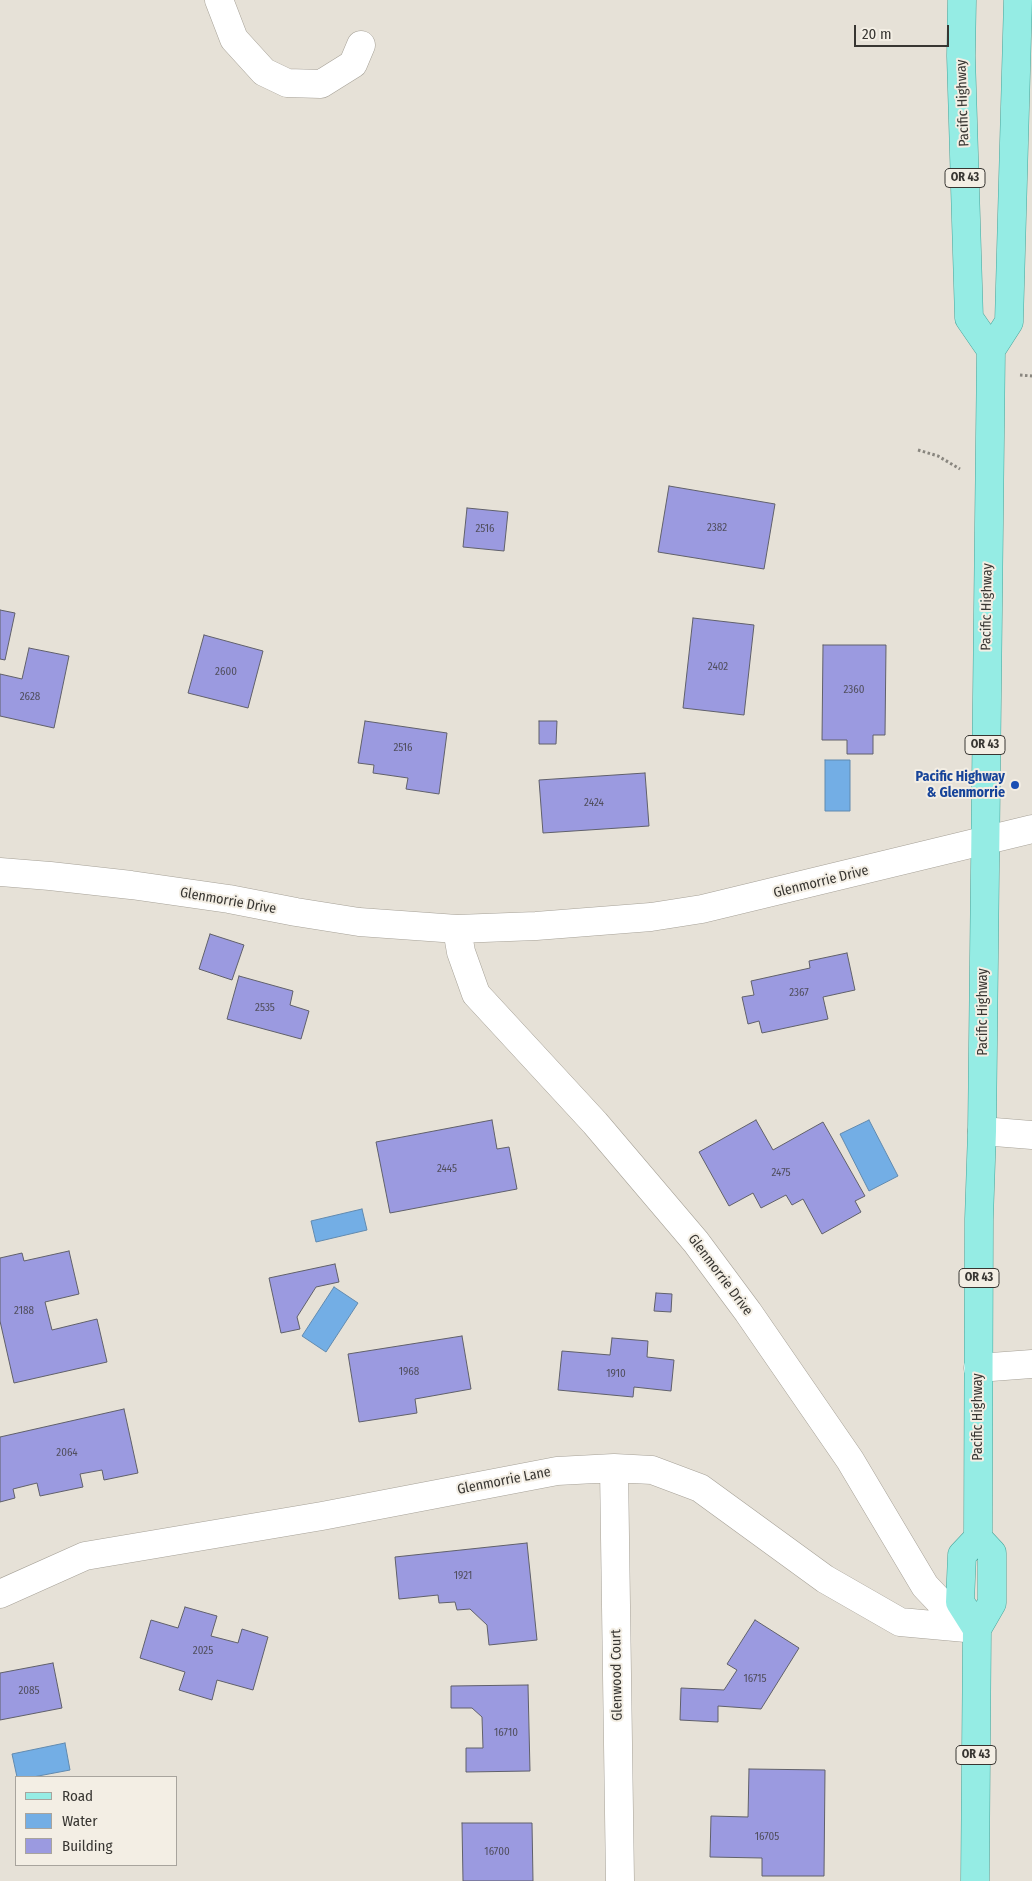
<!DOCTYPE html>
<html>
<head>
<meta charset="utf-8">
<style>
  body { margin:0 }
  #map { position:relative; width:1032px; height:1881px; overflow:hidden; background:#e6e1d7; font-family:"Fira Sans Condensed",sans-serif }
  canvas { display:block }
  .legend { position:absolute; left:15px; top:1776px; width:162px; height:90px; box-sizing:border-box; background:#f3eee4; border:1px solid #a8a49d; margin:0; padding:6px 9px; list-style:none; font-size:15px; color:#383632 }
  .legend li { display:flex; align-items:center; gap:10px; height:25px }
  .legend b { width:25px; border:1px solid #a8a49d }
  .scale { position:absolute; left:854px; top:25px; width:95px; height:22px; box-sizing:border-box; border:2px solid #383632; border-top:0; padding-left:6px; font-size:15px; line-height:18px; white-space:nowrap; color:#383632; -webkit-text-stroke:4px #f3eee4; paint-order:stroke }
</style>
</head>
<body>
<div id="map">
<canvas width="1032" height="1881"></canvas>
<ul class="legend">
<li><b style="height:6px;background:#95ece4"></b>Road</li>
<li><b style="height:14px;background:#73aee5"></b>Water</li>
<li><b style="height:14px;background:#9b9ae0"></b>Building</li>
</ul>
<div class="scale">20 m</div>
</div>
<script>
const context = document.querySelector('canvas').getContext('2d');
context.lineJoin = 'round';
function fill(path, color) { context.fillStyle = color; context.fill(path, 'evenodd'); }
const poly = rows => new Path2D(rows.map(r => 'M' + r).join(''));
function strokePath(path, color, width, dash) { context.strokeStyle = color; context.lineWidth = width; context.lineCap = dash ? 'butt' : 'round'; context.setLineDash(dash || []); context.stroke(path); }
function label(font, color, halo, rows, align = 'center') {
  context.font = font + ' "Fira Sans Condensed",sans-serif'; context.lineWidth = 4; context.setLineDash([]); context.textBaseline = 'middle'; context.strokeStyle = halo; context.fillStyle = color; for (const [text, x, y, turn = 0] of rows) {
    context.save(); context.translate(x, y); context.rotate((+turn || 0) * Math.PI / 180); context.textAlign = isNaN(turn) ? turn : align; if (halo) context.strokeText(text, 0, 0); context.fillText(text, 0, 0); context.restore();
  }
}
const water = poly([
  [825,760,850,760,850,811,825,811,825,760],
  [869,1120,898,1176,869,1191,840,1134,869,1120],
  [362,1209,367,1230,316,1242,311,1221,362,1209],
  [334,1287,358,1303,326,1352,302,1336,334,1287],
  [65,1743,70,1770,33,1777,17,1777,12,1754,65,1743]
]);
fill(water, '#73aee5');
strokePath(water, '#618aaf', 1);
const building = poly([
  [669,486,775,504,764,569,658,552,669,486],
  [467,508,508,512,504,551,463,547,467,508],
  [0,610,15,613,5,660,0,659,0,610],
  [693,618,754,625,744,715,683,708,693,618],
  [204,635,263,651,248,708,188,693,204,635],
  [823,645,886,645,885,735,873,735,873,754,847,754,847,740,822,740,823,645],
  [29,648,69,656,54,728,0,716,0,674,22,679,29,648],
  [365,721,447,733,439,794,406,789,408,778,373,773,374,765,358,763,365,721],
  [539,721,557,721,556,744,539,744,539,721],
  [645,773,649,826,543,833,539,780,645,773],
  [210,934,244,945,232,980,199,969,210,934],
  [847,953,855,990,823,997,828,1019,762,1033,759,1021,748,1024,742,997,754,995,751,981,810,968,809,961,847,953],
  [239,976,293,991,290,1005,309,1011,301,1039,227,1019,239,976],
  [492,1120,497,1149,509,1147,517,1189,390,1213,376,1142,492,1120],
  [756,1120,773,1150,823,1122,865,1196,855,1201,861,1212,822,1234,803,1199,792,1205,786,1195,761,1208,753,1193,729,1206,699,1152,756,1120],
  [69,1251,79,1294,45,1302,52,1330,97,1319,107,1362,14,1383,0,1321,0,1258,22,1253,24,1261,69,1251],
  [335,1264,339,1282,316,1287,297,1317,300,1329,281,1333,269,1278,335,1264],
  [656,1293,672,1294,671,1312,654,1311,656,1293],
  [462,1336,471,1389,415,1399,417,1413,359,1422,348,1354,462,1336],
  [612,1338,648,1341,647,1357,674,1360,671,1391,634,1387,633,1397,558,1390,562,1351,610,1355,612,1338],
  [124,1409,138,1473,104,1480,102,1470,80,1474,83,1487,40,1496,37,1483,13,1489,15,1498,0,1502,0,1437,124,1409],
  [527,1543,537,1640,489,1645,487,1625,470,1609,457,1610,455,1602,439,1603,438,1595,399,1599,395,1557,527,1543],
  [185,1607,217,1616,211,1636,238,1643,242,1629,268,1637,253,1690,217,1680,212,1700,179,1690,185,1672,140,1658,151,1620,178,1628,185,1607],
  [755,1620,799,1648,761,1709,718,1706,718,1722,680,1720,681,1688,724,1690,737,1670,727,1664,755,1620],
  [53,1663,62,1708,0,1720,0,1673,53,1663],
  [528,1685,530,1771,466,1772,466,1748,483,1748,482,1717,472,1708,451,1708,451,1686,528,1685],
  [749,1769,825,1770,824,1876,762,1876,762,1858,710,1857,711,1816,748,1817,749,1769],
  [462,1823,532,1823,533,1881,463,1881,462,1823]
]);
fill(building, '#9b9ae0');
strokePath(building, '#60606a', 1);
const minor = poly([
  [219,0,234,39,264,72,287,83,321,84,353,64,361,45],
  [0,872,50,876,131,885,229,899,296,912,359,922,457,929,536,926,651,917,702,909,1032,829],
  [457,929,461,952,476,994,595,1123,696,1242,748,1312,850,1460,925,1586,943,1605,976,1628],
  [982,1131,1032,1135],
  [978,1368,1032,1364],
  [614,1468,620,1881],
  [0,1594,85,1556,322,1516,557,1471,614,1468,652,1470,700,1488,825,1579,900,1622,977,1629]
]);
const major = poly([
  [962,0,961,56,969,318,991,350],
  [977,1629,960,1602,962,1555,978,1538,979,1219,982,1131,991,350,1009,322,1018,0],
  [975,1881,977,1629,992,1603,992,1553,978,1538]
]);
strokePath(minor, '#a6a197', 29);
strokePath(major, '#47a49a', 29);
strokePath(poly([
  [1020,375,1032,376],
  [918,450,938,456,960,469]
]), '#89867f', 3, [2.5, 2.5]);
strokePath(minor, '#fff', 28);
strokePath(major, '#95ece4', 28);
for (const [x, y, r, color] of [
  [1015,785,5,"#1a4fb4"]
]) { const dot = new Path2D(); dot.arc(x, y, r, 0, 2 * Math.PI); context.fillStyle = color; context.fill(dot); strokePath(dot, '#f3eee4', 2); }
label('11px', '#514f5e', null, [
  ["2382",717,528],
  ["2516",485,529],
  ["2402",718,667],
  ["2600",226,672],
  ["2360",854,690],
  ["2628",30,697],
  ["2516",403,748],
  ["2424",594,803],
  ["2367",799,993],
  ["2535",265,1008],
  ["2445",447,1169],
  ["2475",781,1173],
  ["2188",24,1311],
  ["1968",409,1372],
  ["1910",616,1374],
  ["2064",67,1453],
  ["1921",463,1576],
  ["2025",203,1651],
  ["16715",755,1679],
  ["2085",29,1691],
  ["16710",506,1733],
  ["16705",767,1837],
  ["16700",497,1852]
]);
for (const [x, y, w] of [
  [965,178,40],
  [985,745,40],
  [979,1278,40],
  [976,1755,40]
]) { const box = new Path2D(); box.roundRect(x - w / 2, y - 9.5, w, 19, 4); context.fillStyle = '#f3eee4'; context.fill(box); strokePath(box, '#383632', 1); }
label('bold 12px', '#383632', null, [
  ["OR 43",965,178],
  ["OR 43",985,745],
  ["OR 43",979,1278],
  ["OR 43",976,1755]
]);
label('14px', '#383632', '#f3eee4', [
  ["Pacific Highway",963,103,-92],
  ["Pacific Highway",987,607,-89],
  ["Glenmorrie Drive",821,882,-14],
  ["Glenmorrie Drive",228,901,10],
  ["Pacific Highway",983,1012,-90],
  ["Glenmorrie Drive",720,1275,53],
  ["Pacific Highway",978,1417,-90],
  ["Glenmorrie Lane",504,1481,-11],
  ["Glenwood Court",617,1675,-91]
]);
label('bold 14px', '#164399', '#f3eee4', [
  ["Pacific Highway",1005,777],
  ["& Glenmorrie",1005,793]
], 'right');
</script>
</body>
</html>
